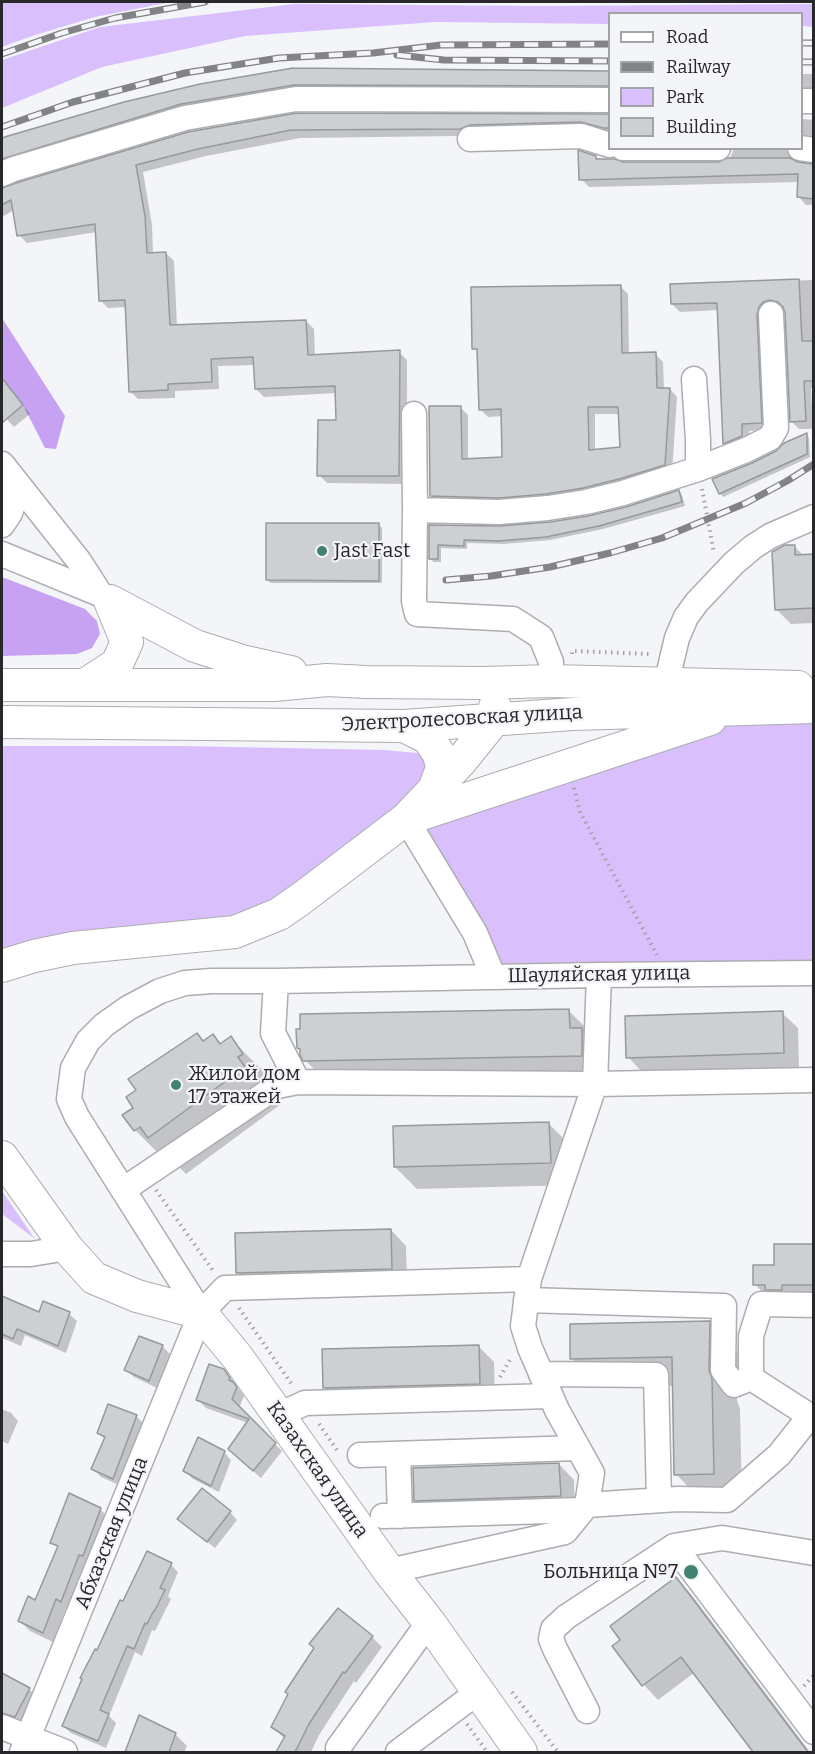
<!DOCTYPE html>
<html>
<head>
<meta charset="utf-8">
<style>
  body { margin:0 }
  #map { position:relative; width:815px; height:1754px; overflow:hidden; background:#f4f5f9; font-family:Bitter,serif }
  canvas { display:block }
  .frame { position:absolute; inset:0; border:3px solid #28282a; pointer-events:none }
  .legend { position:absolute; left:608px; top:12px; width:195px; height:138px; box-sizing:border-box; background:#f4f5f9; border:2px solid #a2a3a6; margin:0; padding:8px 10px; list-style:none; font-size:18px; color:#28282a }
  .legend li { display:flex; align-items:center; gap:12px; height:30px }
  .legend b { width:30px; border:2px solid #a2a3a6 }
</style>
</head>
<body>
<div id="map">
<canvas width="815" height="1754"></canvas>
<div class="frame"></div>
<ul class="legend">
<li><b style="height:8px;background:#fff"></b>Road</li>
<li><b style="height:8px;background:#828385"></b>Railway</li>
<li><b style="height:16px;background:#dabffd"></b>Park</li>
<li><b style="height:16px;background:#cdd0d3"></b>Building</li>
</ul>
</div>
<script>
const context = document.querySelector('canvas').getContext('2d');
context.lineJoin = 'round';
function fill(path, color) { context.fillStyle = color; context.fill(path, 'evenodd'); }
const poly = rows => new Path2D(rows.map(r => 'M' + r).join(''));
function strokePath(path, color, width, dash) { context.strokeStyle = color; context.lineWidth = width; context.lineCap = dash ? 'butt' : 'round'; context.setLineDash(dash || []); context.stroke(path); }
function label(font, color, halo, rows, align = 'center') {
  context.font = font + ' Bitter,serif'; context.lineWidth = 4.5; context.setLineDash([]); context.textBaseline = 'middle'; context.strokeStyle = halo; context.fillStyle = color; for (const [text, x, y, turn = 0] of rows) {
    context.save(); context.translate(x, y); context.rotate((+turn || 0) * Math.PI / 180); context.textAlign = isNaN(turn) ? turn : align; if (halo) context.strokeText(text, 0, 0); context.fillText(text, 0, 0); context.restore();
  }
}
fill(poly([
  [2,2,171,2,95,17,32,36,2,47],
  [295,4,544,6,813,4,814,27,802,26,802,14,610,14,609,24,435,22,245,36,102,67,2,108,2,60,100,27],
  [813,718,813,960,497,968,419,822,733,720],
  [2,746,182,746,384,750,417,753,427,760,424,783,294,895,270,911,2,953],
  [2,1191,35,1239,2,1214]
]), '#dabffd');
fill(poly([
  [2,318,65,416,56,449,45,448,23,405,2,378],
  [2,577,85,609,97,621,100,634,92,648,77,654,2,656]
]), '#c7a2f3');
fill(poly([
  [294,69,610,72,610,93,302,92,2,171,2,140,8,137],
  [802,74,814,74,814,94,802,96],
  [297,115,610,116,610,134,300,138,206,156,143,172,152,225,153,254,166,253,174,261,177,327,306,321,314,329,315,356,399,352,407,360,407,484,327,483,319,475,338,421,337,393,264,397,256,389,255,365,218,366,219,389,175,391,175,398,138,399,130,391,126,307,108,308,100,300,97,232,27,243,19,235,14,210,2,217,2,189],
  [802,119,814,120,814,142,802,143],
  [796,148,793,154,794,162,814,165,814,205,806,205,799,197,799,182,589,187,581,179,595,157,599,161,623,164,718,164,726,161,731,156,734,149],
  [814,280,814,388,811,388,813,429,799,429,791,421,785,309,778,307,769,430,749,431,750,444,732,451,724,443,719,310,680,312,672,304,672,285],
  [620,286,628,294,629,355,655,354,663,362,664,389,670,389,677,397,672,472,555,501,439,503,431,495,460,407,468,415,468,460,504,459,503,416,488,417,480,409,479,353,474,348],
  [595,414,620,414,621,448,595,450],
  [2,378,30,414,14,427,2,414],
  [806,434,809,438,810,457,723,497,720,493,753,464],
  [679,492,682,495,685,506,603,529,550,540,504,544,467,543,467,549,441,548,441,562,434,562,430,559,431,526,499,528,550,524,627,508],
  [378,524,382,528,382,583,271,583,267,580],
  [794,546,804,556,814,556,814,623,791,624,776,609],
  [568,1010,590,1032,603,1078,327,1082,305,1060,302,1051,298,1047],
  [782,1013,798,1028,799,1068,643,1073,628,1057],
  [212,1036,221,1045,230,1038,267,1075,279,1091,273,1095,281,1104,186,1174,176,1164,172,1167,135,1130,125,1116,135,1108],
  [549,1124,571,1146,572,1185,417,1189,395,1167],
  [391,1230,406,1246,407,1284,253,1288,238,1273],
  [776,1245,814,1245,814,1292,789,1292,789,1297,774,1297,769,1292,762,1292,755,1284,776,1267],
  [2,1298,40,1314,69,1314,77,1321,66,1353,25,1335,21,1346,2,1338],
  [709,1323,738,1352,737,1400,740,1409,742,1502,704,1503,676,1474,674,1386,601,1388,572,1359],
  [162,1346,170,1354,157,1388,134,1377,126,1370],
  [478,1346,494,1362,495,1399,341,1403,325,1388],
  [223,1370,231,1378,244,1396,239,1408,282,1451,261,1478,237,1457,248,1423,206,1408,198,1400],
  [2,1409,11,1413,18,1421,8,1444,2,1441],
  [136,1416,144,1424,121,1486,101,1477,93,1469,106,1440,99,1433],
  [224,1452,231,1460,219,1492,193,1479,185,1471],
  [559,1464,574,1480,575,1511,431,1516,415,1500],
  [100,1509,110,1520,72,1611,66,1608,53,1642,30,1631,20,1621,36,1602,59,1549,52,1542],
  [230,1512,237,1520,215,1548,179,1519],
  [171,1565,178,1572,168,1596,171,1599,155,1631,152,1630,142,1656,135,1652,109,1716,116,1723,106,1748,71,1733,63,1726,98,1652,123,1603],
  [676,1579,691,1594,810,1752,755,1752,695,1672,658,1700,644,1685,622,1640],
  [372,1637,382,1647,356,1683,354,1681,319,1735,311,1752,278,1752,285,1739,273,1727],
  [2,1675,29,1689,37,1697,23,1724,2,1718],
  [175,1734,187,1746,184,1752,129,1752,127,1751]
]), '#0003');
const building = poly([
  [293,68,609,71,609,86,294,85,181,104,2,159,2,138,8,136,124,102,200,84,293,68],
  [297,113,609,114,609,128,603,128,581,122,470,125,460,129,291,130,198,149,136,165,145,216,147,253,166,252,170,325,306,320,308,355,400,350,399,476,317,476,318,420,336,420,335,386,255,389,253,357,211,359,212,382,168,384,168,390,129,392,125,300,99,301,95,224,17,236,11,200,2,205,2,188,19,182,188,132,297,113],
  [578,150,596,156,596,159,615,159,623,162,718,162,727,158,790,158,798,162,813,164,813,199,797,197,798,174,579,180,578,150],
  [799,279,802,341,813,341,813,381,804,381,806,421,790,422,785,313,783,307,778,302,770,300,763,302,759,307,757,315,762,423,742,424,742,436,723,444,717,303,671,304,670,284,799,279],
  [621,285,622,353,656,352,657,388,670,388,665,465,619,479,583,488,546,494,499,498,430,496,429,406,461,406,462,459,502,457,501,409,479,410,477,349,472,349,471,287,621,285],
  [588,407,618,407,620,447,589,450,588,407],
  [2,378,23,405,2,423,2,378],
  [807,433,807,454,719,494,712,479,752,463,776,451,784,443,807,433],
  [679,490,682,502,599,526,546,537,499,541,464,540,464,546,438,545,438,559,429,559,429,525,499,526,550,522,588,516,626,507,679,490],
  [266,523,379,523,379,581,266,580,266,523],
  [785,545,795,545,795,555,813,554,813,608,775,610,772,552,785,545],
  [569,1009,570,1028,582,1028,582,1056,303,1061,300,1055,300,1049,297,1048,296,1029,300,1029,300,1014,569,1009],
  [783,1011,784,1053,626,1058,625,1016,783,1011],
  [197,1033,203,1041,213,1034,220,1044,231,1036,243,1054,238,1057,245,1067,148,1138,140,1127,134,1131,122,1115,133,1108,126,1097,136,1090,128,1079,197,1033],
  [549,1122,551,1163,394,1167,393,1126,549,1122],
  [391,1229,392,1269,236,1273,235,1233,391,1229],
  [774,1244,813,1244,813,1285,782,1285,782,1290,765,1290,765,1285,753,1285,753,1265,774,1265,774,1244],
  [2,1296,39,1312,43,1301,70,1312,58,1346,17,1329,13,1339,2,1334,2,1296],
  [710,1321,709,1370,712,1379,714,1474,674,1475,672,1357,570,1359,570,1324,710,1321],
  [139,1336,163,1345,149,1381,124,1370,139,1336],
  [479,1345,480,1384,323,1388,322,1349,479,1345],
  [209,1364,224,1369,230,1378,229,1380,233,1382,237,1387,232,1399,276,1443,253,1471,228,1449,249,1419,196,1400,209,1364],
  [108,1404,137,1415,113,1479,91,1469,105,1437,97,1433,108,1404],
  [198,1437,225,1451,211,1486,183,1471,198,1437],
  [559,1463,561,1496,414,1501,413,1468,559,1463],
  [202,1488,231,1511,207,1542,177,1519,202,1488],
  [69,1493,101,1508,83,1556,79,1555,61,1602,56,1599,43,1633,18,1621,28,1596,35,1600,58,1546,50,1543,69,1493],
  [147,1551,172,1563,160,1588,165,1590,154,1612,153,1612,147,1624,145,1623,134,1649,127,1646,100,1710,109,1714,98,1741,62,1726,82,1679,80,1678,95,1649,97,1650,120,1600,123,1601,147,1551],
  [676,1577,686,1590,808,1752,753,1752,681,1657,642,1686,612,1646,620,1640,610,1626,676,1577],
  [338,1608,373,1636,345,1673,343,1672,309,1724,295,1752,276,1752,285,1736,271,1727,288,1694,285,1692,314,1648,309,1644,338,1608],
  [2,1673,30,1688,15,1717,2,1713,2,1673],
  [139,1715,176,1733,169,1752,125,1752,139,1715]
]);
fill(building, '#cdd0d3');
strokePath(building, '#96989b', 1.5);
const minor = poly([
  [802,101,814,101],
  [470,139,581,136,610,145],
  [623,148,718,148],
  [800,148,814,150],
  [2,174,14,169,185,118,296,99,610,100],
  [694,379,698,440,698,469],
  [414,414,415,510,414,601,417,614,513,619,541,637,551,662,552,681],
  [2,464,79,561,99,592],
  [415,510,499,512,548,508,586,502,623,493,698,469,746,450,770,438,776,428,771,314],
  [2,525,10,513,15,499,12,477],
  [2,554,102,595],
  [666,684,677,638,686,617,697,602,734,563,753,547,770,536,814,517],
  [406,819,475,933,493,976],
  [276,981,273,1033,298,1082,595,1084,599,975],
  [123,1190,277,1086,298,1082],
  [2,1254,31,1254,67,1248],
  [529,1279,595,1084,814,1080],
  [526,1300,724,1306,723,1370,734,1385,751,1378,751,1336,761,1304,814,1305],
  [201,1313,77,1117,69,1099,73,1068,88,1041,104,1025,128,1008,160,991,185,983,212,981,276,981,599,975,814,973],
  [541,1374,656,1375,659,1500],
  [751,1378,810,1416],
  [279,1415,305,1403,550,1396],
  [398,1454,400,1516],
  [360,1455,578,1448],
  [383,1516,582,1510],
  [674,1546,814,1732],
  [389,1571,565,1532,587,1505,678,1499,727,1500,779,1455,810,1416,814,1415],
  [587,1711,555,1649,551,1639,553,1629,566,1617,674,1546,722,1538,814,1553],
  [2,1727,65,1752],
  [338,1748,429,1622],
  [22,1752,201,1313,225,1288,529,1279,523,1326,530,1348,557,1410,592,1473,587,1505],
  [398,1752,478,1692]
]);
const major = poly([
  [110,601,195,646,242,661,291,672],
  [2,685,274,685,327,680,366,682,482,683,552,681,798,687],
  [85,685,117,664,127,642,110,601],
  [2,722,404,726,573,714,814,707],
  [404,726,428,738,439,754,442,768,433,792],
  [412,817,710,719],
  [2,966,34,956,73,948,235,932,279,914,302,898,406,819,461,761,494,720,495,707],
  [2,1157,67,1248,94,1278,137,1296,201,1313,238,1358,389,1571,429,1622,521,1752]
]);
strokePath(minor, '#acadb1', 27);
strokePath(major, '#acadb1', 34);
strokePath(poly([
  [702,489,714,553],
  [572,654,572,651,651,654],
  [574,788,580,812,657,955],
  [156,1190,214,1272],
  [239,1308,293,1386],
  [500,1377,511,1358],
  [319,1424,339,1453],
  [804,1686,814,1675],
  [512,1692,558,1752],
  [467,1724,487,1752]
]), '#a3a3a7', 4, [1.5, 4.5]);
strokePath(minor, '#fff', 24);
strokePath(major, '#fff', 32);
const rail = poly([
  [802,43,814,43],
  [2,54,62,33,115,18,205,2],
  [397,55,444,60,610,61],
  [802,62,814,62],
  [2,127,73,102,185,73,279,58,373,53,441,45,610,44],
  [446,580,491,576,550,567,610,553,662,538,746,503,787,481,814,464]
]);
strokePath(rail, '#828385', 7);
strokePath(rail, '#f4f5f9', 4.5, [14]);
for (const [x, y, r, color] of [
  [322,551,6,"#428270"],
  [176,1085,6,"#428270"],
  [691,1572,8,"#428270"]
]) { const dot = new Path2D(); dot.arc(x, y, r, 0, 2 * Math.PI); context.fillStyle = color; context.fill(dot); strokePath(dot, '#f4f5f9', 2); }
label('20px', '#28282a', '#f4f5f9', [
  ["Jast Fast",334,551],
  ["Жилой дом",188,1074],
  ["17 этажей",188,1097],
  ["Больница №7",678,1572,"right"]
], 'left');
label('20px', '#28282a', '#f4f5f9', [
  ["Электролесовская улица",462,719,-3],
  ["Шауляйская улица",599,975,-1],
  ["Казахская улица",317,1470,55],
  ["Абхазская улица",112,1533,-68]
]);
</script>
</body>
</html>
